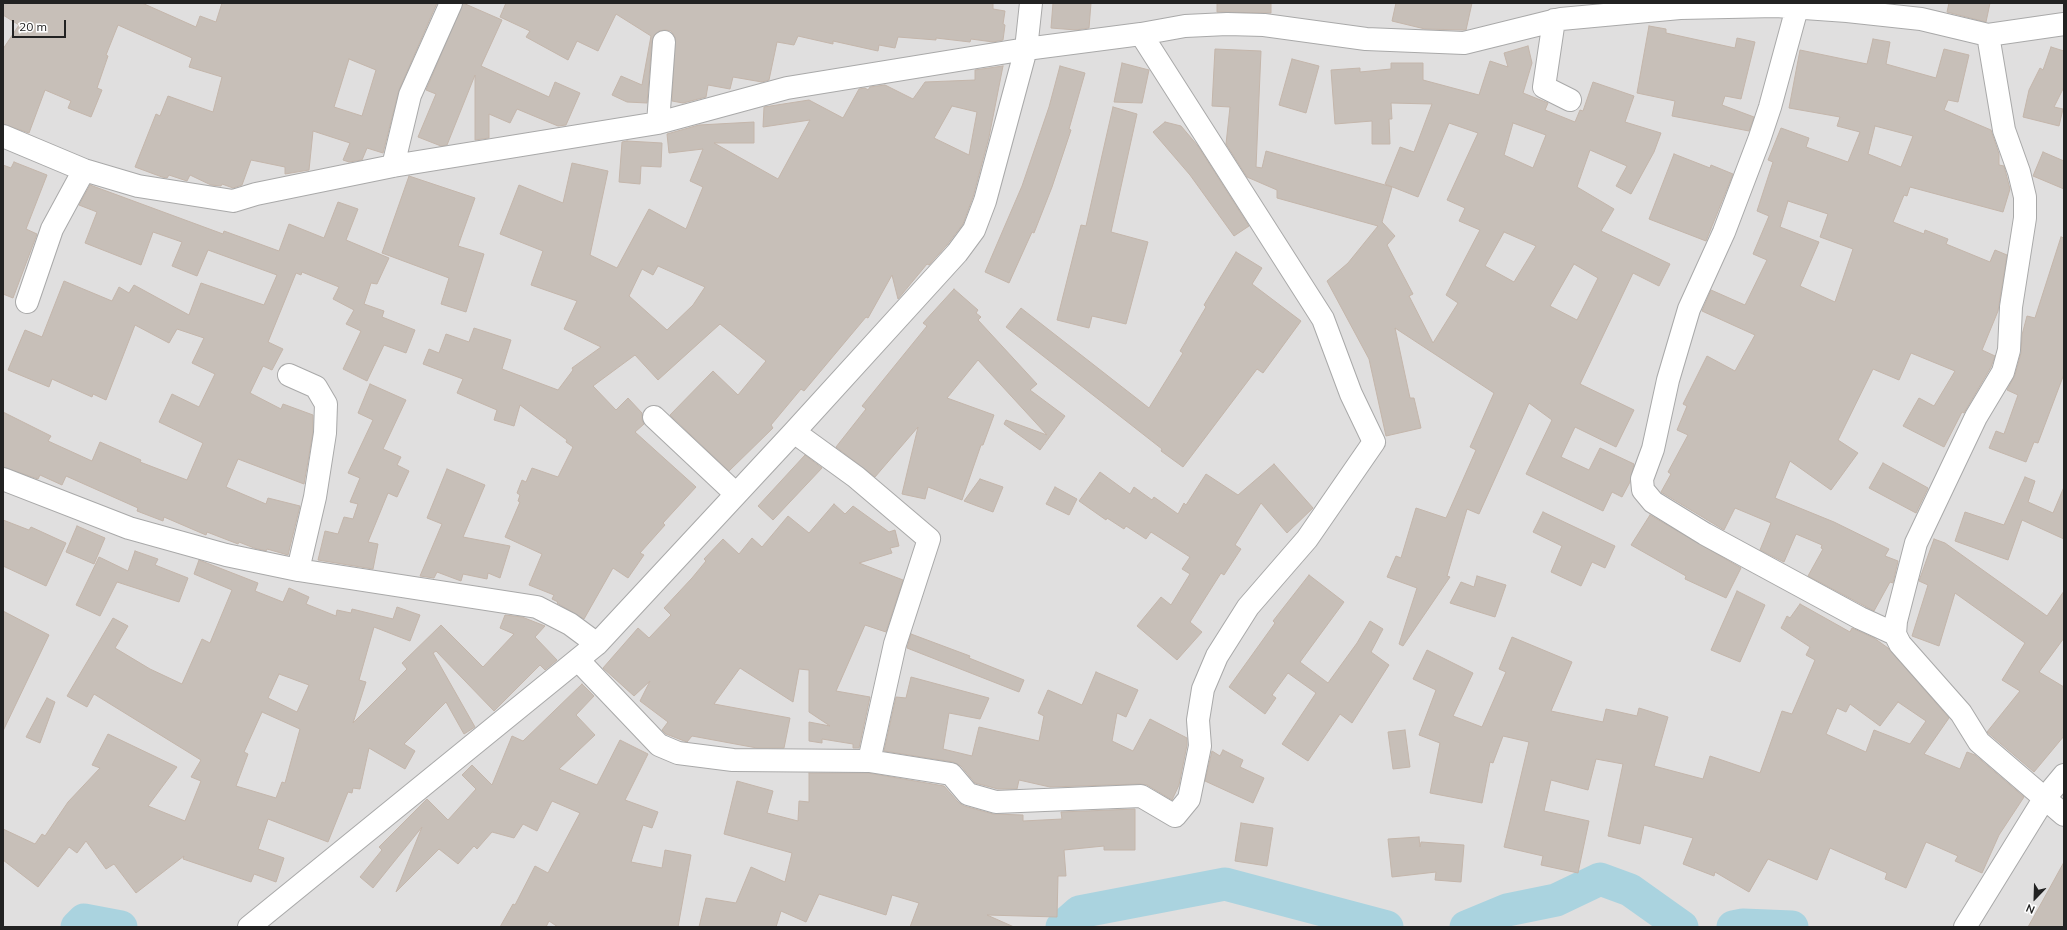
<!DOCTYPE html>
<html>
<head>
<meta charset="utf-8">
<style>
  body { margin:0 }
  #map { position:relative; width:2067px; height:930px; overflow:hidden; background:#f2efe9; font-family:Mulish,sans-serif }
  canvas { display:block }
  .frame { position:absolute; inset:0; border:4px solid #222; pointer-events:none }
  .north { position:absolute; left:2015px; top:878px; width:40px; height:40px; -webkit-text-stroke:3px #fff; paint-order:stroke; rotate:203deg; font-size:11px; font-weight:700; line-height:16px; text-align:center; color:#222 }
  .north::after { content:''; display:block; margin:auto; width:14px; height:18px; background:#222; clip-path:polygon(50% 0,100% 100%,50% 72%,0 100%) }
  .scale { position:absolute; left:12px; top:20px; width:54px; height:18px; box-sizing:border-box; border:2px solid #222; border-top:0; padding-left:5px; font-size:12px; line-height:14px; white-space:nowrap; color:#222; -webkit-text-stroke:3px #fff; paint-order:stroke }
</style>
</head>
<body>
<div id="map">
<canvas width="2067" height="930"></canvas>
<div class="frame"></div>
<div class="north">N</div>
<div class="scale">20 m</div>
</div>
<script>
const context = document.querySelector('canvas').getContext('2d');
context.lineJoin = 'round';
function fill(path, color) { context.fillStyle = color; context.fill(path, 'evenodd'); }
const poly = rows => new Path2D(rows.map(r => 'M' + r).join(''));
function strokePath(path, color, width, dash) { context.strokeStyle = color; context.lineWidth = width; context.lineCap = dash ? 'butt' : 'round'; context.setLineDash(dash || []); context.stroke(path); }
fill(poly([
  [3,3,2064,3,2064,927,3,927]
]), '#e0dfdf');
strokePath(poly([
  [77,927,84,920,121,927],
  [1062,927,1079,912,1225,884,1387,927],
  [1466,927,1507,910,1556,900,1600,879,1630,890,1682,927],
  [1733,927,1743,925,1792,927]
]), '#aad3df', 33);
const building = poly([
  [3,3,142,3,196,27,200,16,216,22,222,3,437,3,399,90,383,153,367,148,362,160,349,162,343,160,350,143,313,131,309,170,285,174,285,167,251,160,242,185,233,188,222,184,221,186,211,185,190,175,187,181,169,175,167,178,162,177,135,167,156,114,160,116,168,96,213,112,222,77,189,67,192,58,118,25,106,55,108,56,97,88,102,90,91,117,68,108,71,101,45,90,29,133,3,124,3,49,19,25,3,15,3,3],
  [349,59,376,70,362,116,334,107,349,59],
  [463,3,502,20,481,66,549,97,555,82,580,93,566,125,558,126,517,109,510,123,489,114,489,138,475,140,475,75,447,145,441,146,418,137,436,94,426,90,463,3],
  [506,3,993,3,993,9,1005,11,1003,24,1005,25,1003,40,993,42,971,39,970,42,936,38,936,40,898,37,895,48,879,45,878,51,833,41,833,44,798,36,794,45,777,42,769,80,762,82,733,77,730,89,708,85,706,97,683,103,672,101,675,37,671,31,665,30,659,31,654,35,652,41,647,103,627,102,612,95,621,76,642,85,651,36,616,14,598,51,577,41,568,60,526,37,530,31,500,17,506,3],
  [1053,3,1091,3,1089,28,1076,30,1051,28,1053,3],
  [1217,3,1271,3,1271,13,1217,12,1217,3],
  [1396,3,1472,3,1466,30,1463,30,1425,29,1392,21,1396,3],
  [1949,3,1990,3,1986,22,1947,12,1949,3],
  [1649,26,1666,29,1666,33,1735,48,1737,38,1755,42,1741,99,1725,96,1722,105,1754,117,1749,131,1672,116,1675,101,1637,93,1649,26],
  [1873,39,1890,42,1886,64,1936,78,1944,49,1969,55,1958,102,1948,100,1944,110,1991,130,1999,154,1999,165,2004,166,2010,189,2003,212,1910,187,1907,196,1904,195,1893,222,1924,234,1925,230,1948,239,1946,244,1990,262,1995,250,2007,255,1998,311,1982,350,1995,356,1991,367,1964,413,1962,412,1944,447,1903,426,1919,398,1934,406,1955,371,1911,353,1899,380,1873,369,1838,440,1858,453,1831,490,1790,461,1775,498,1834,522,1889,549,1885,556,1898,561,1893,583,1890,582,1874,611,1808,576,1823,549,1821,548,1822,545,1796,534,1784,562,1760,550,1771,523,1735,508,1724,530,1661,492,1671,474,1668,472,1688,435,1677,430,1687,406,1683,404,1707,356,1735,371,1755,335,1702,311,1711,290,1745,305,1767,260,1753,254,1769,216,1757,211,1773,162,1768,160,1781,128,1809,138,1806,147,1848,162,1860,132,1837,126,1840,117,1789,108,1800,50,1867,64,1873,39],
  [1875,126,1913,136,1901,167,1868,154,1875,126],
  [1788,201,1828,214,1820,237,1853,249,1835,302,1800,286,1819,242,1780,227,1788,201],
  [1528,46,1532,63,1523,93,1548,103,1545,110,1575,122,1580,110,1583,111,1593,82,1634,96,1625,122,1661,133,1654,152,1631,194,1616,186,1627,166,1590,150,1577,187,1614,209,1601,231,1670,264,1659,286,1633,273,1580,384,1634,410,1616,447,1575,427,1561,457,1589,470,1600,448,1634,464,1630,482,1622,497,1612,492,1603,511,1526,474,1552,420,1529,403,1479,514,1467,509,1447,576,1450,577,1403,646,1399,644,1417,588,1387,577,1396,556,1401,558,1416,508,1446,518,1476,450,1470,447,1494,393,1395,328,1410,398,1414,398,1421,428,1386,436,1369,359,1327,281,1348,263,1378,226,1277,198,1277,190,1247,177,1226,144,1230,107,1212,106,1215,49,1261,51,1256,167,1262,168,1266,151,1392,187,1382,222,1395,236,1387,245,1413,294,1409,296,1433,343,1458,303,1446,295,1480,230,1459,221,1465,208,1447,200,1478,133,1449,123,1418,197,1385,184,1400,147,1414,152,1432,104,1391,103,1392,119,1389,119,1390,144,1372,144,1372,121,1335,124,1331,70,1360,68,1360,72,1391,69,1391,63,1423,63,1423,80,1479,95,1490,61,1508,67,1504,53,1528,46],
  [1513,123,1546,135,1533,168,1504,155,1513,123],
  [1504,232,1536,246,1514,282,1485,266,1504,232],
  [1574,264,1598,278,1577,320,1550,306,1574,264],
  [2051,47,2064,51,2064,87,2054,107,2063,109,2059,126,2023,117,2029,90,2040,68,2043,70,2051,47],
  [1292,59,1319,66,1306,113,1279,105,1292,59],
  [1122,63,1149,70,1142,103,1114,102,1122,63],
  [1003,66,989,137,973,197,963,224,947,245,929,265,927,264,898,299,892,275,868,318,866,317,804,391,801,389,771,425,773,428,729,471,670,415,713,371,738,395,766,361,720,324,658,380,635,355,593,386,616,410,628,398,642,413,642,420,644,424,635,432,696,487,663,523,665,525,640,553,644,555,628,578,613,568,584,619,557,603,558,602,552,599,554,595,529,585,542,554,505,537,520,502,518,501,520,495,517,493,522,480,526,482,532,468,558,477,573,447,566,442,567,440,520,405,514,426,494,420,497,410,457,393,463,379,423,364,429,349,439,353,446,334,469,342,474,328,511,340,502,369,558,390,573,370,572,368,601,347,564,329,577,301,531,285,543,251,500,234,519,185,563,203,572,163,608,171,590,255,617,268,649,209,686,229,703,187,690,181,703,149,669,153,667,134,699,125,754,122,754,143,714,143,778,179,810,120,763,127,764,107,809,100,843,118,859,89,865,88,868,90,870,87,885,85,913,99,925,82,975,80,975,70,1003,66],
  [952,106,977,112,969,155,934,138,952,106],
  [658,266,705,287,693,305,667,330,629,296,642,269,653,275,658,266],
  [1060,66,1085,73,1069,129,1071,130,1052,187,1034,233,1032,232,1009,283,985,272,1022,186,1049,107,1060,66],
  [1113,107,1137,114,1111,232,1148,242,1126,324,1092,316,1089,328,1057,320,1081,225,1086,226,1113,107],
  [1165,122,1181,126,1198,146,1249,226,1234,236,1190,175,1153,132,1165,122],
  [627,141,662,143,661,167,641,166,640,184,619,182,622,142,627,141],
  [2043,152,2064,161,2064,189,2033,176,2043,152],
  [1674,154,1710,168,1711,165,1733,174,1706,241,1649,219,1674,154],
  [14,162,47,175,26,229,37,234,13,298,3,294,3,165,11,168,14,162],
  [409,176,475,198,458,246,484,254,466,312,441,304,449,278,382,253,409,176],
  [90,185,223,234,224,231,279,251,289,224,324,238,338,202,358,209,346,240,389,258,377,284,371,283,364,304,384,311,382,317,415,330,406,353,384,345,367,381,343,369,361,331,346,324,354,310,333,299,339,287,302,272,301,275,296,273,268,342,283,349,272,370,263,366,250,393,281,409,283,404,313,415,313,432,304,484,238,459,226,487,266,504,268,498,300,506,288,555,267,549,266,551,254,548,239,542,238,544,207,532,206,535,164,517,163,521,137,511,138,508,66,476,62,485,40,475,38,479,3,467,3,412,51,436,48,441,92,461,100,442,141,460,140,462,187,480,203,443,159,422,172,394,199,407,215,374,192,363,204,338,177,329,169,343,135,325,106,400,93,394,92,397,52,379,49,387,8,370,25,330,42,337,64,281,112,301,119,287,129,293,134,285,189,315,201,283,264,305,277,275,208,250,197,276,172,266,182,242,153,232,141,265,85,243,97,212,79,205,90,185],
  [2061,237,2064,238,2064,374,2038,443,2034,442,2026,462,1989,448,1996,431,2004,434,2018,395,2007,390,2015,375,2021,353,2022,335,2027,316,2035,318,2061,237],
  [1236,252,1262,268,1252,284,1301,321,1263,373,1257,369,1183,467,1161,451,1162,449,1006,327,1021,308,1149,408,1183,353,1180,351,1206,307,1204,305,1236,252],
  [954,289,978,310,976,313,981,317,978,320,1037,384,1030,390,1065,416,1040,450,1004,424,1006,420,1047,435,978,360,947,398,994,415,983,445,981,445,962,500,928,487,925,499,902,494,918,427,875,477,836,447,866,409,862,406,927,326,923,323,954,289],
  [370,384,406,400,383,449,401,457,397,465,409,471,397,497,388,493,368,542,378,544,373,569,318,560,325,531,338,534,344,517,353,519,358,504,350,502,360,478,348,473,373,420,358,413,370,384],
  [805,455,822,468,773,520,758,506,805,455],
  [1883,463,1928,488,1916,513,1869,488,1883,463],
  [1274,464,1313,508,1287,533,1261,503,1235,545,1241,549,1224,575,1221,573,1190,622,1202,632,1177,660,1137,626,1161,597,1171,605,1190,574,1182,569,1190,557,1151,532,1146,539,1126,526,1124,529,1107,518,1106,520,1079,501,1100,472,1130,494,1134,487,1152,500,1154,497,1178,514,1184,503,1186,505,1206,474,1238,495,1274,464],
  [447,469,485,485,463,537,510,546,500,578,488,573,487,579,463,574,461,581,437,572,434,578,420,576,442,524,427,518,447,469],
  [2025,477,2035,481,2028,502,2053,513,2064,487,2064,539,2022,520,2008,560,1955,541,1965,512,2004,525,2025,477],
  [980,479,1003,487,993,512,964,501,980,479],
  [1055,487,1077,499,1069,515,1046,504,1055,487],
  [834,504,845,514,853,506,889,532,895,530,899,546,890,548,892,553,859,563,903,580,886,632,865,625,836,691,870,697,859,748,853,748,853,744,822,739,822,743,809,741,809,722,830,726,809,712,809,670,799,669,793,702,740,668,714,704,790,718,784,748,757,748,692,736,687,742,666,734,662,730,668,722,640,701,650,681,634,696,603,668,638,628,649,638,671,615,664,608,692,578,706,561,704,559,723,539,739,554,752,538,762,547,788,516,809,533,834,504],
  [1543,512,1615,546,1605,568,1592,562,1581,586,1551,572,1562,546,1533,532,1543,512],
  [1650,515,1741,568,1726,598,1685,579,1686,576,1631,545,1650,515],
  [3,520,29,530,31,527,66,543,46,586,3,566,3,520],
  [77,526,105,538,94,564,66,552,77,526],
  [1934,539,1945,543,2047,616,2064,591,2064,638,2039,672,2064,687,2064,736,2034,772,1987,732,2020,691,2002,680,2025,643,1955,593,1939,646,1912,636,1928,585,1919,581,1934,539],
  [135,551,158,559,155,565,188,578,179,602,117,582,100,616,76,605,99,557,128,571,135,551],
  [199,560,258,583,255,591,283,602,289,588,309,597,306,604,336,616,337,610,351,613,352,609,393,619,397,607,420,615,410,641,374,627,359,680,366,682,353,723,407,669,402,663,441,625,483,667,514,634,500,628,505,615,522,617,545,626,535,637,557,660,545,670,540,665,494,711,436,651,433,653,475,727,464,734,446,702,404,744,415,751,405,769,369,748,360,789,353,788,352,793,348,792,328,842,268,819,258,849,284,858,276,882,254,874,251,882,183,859,184,856,136,893,114,864,106,869,86,841,77,853,69,847,38,887,3,860,3,829,35,844,42,834,45,836,68,802,100,768,92,765,108,734,177,767,148,806,185,821,201,781,191,777,201,760,94,694,87,707,67,696,113,618,128,626,115,648,150,669,182,684,202,639,210,643,232,590,194,574,199,560],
  [279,674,309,685,297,712,268,698,279,674],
  [262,712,300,729,285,783,282,782,276,798,236,786,248,754,244,752,262,712],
  [1309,575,1344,602,1300,662,1328,683,1357,643,1370,621,1383,629,1371,652,1389,665,1352,723,1340,714,1308,761,1282,744,1316,693,1288,673,1272,695,1276,698,1265,714,1229,687,1275,623,1273,621,1309,575],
  [1477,576,1506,585,1495,617,1450,603,1461,582,1474,587,1477,576],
  [1737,591,1765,605,1740,662,1711,650,1737,591],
  [1800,604,1850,632,1852,628,1874,638,1888,648,1949,718,1924,754,1960,769,1967,752,1975,755,2024,797,1999,835,1982,873,1955,861,1958,856,1926,842,1906,888,1885,879,1887,873,1830,848,1817,880,1768,859,1749,892,1715,872,1714,876,1683,864,1693,838,1644,825,1640,844,1608,836,1623,764,1596,759,1588,790,1551,780,1544,811,1589,821,1578,873,1541,865,1543,856,1504,847,1529,742,1503,736,1493,763,1490,762,1482,803,1430,793,1440,743,1419,735,1436,690,1413,679,1427,650,1473,673,1453,716,1482,727,1506,672,1499,669,1512,637,1572,662,1551,711,1603,722,1606,709,1637,716,1639,708,1668,717,1654,766,1703,779,1710,756,1760,773,1782,711,1792,714,1815,660,1806,655,1810,647,1781,628,1787,616,1790,618,1800,604],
  [1898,702,1926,721,1910,744,1874,730,1866,752,1826,734,1837,708,1846,712,1850,704,1880,726,1898,702],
  [3,611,49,635,3,731,3,611],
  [911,634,970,656,969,658,1024,680,1019,692,907,648,911,634],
  [1096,672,1138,690,1126,717,1117,713,1112,741,1133,751,1150,719,1187,738,1187,745,1179,785,1172,800,1147,785,1140,784,1050,787,1019,780,1017,789,998,789,975,783,961,766,953,762,884,751,896,697,906,698,911,677,989,698,980,719,949,713,943,749,972,756,979,727,1039,741,1044,716,1038,713,1048,690,1082,705,1096,672],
  [582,684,594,696,576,715,595,735,559,769,597,785,620,740,648,754,625,800,658,812,652,828,643,825,631,862,662,868,665,850,691,855,678,927,558,927,549,921,546,927,500,927,513,904,515,905,535,866,548,873,580,813,552,801,537,831,523,824,514,838,492,832,477,849,474,846,458,864,439,849,396,892,422,827,373,888,360,877,382,850,379,847,427,799,448,820,476,789,462,775,472,765,492,785,512,736,523,741,582,684],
  [47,698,55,702,40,743,26,737,47,698],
  [1405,730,1410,767,1393,769,1388,732,1405,730],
  [1223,750,1243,760,1240,767,1264,778,1253,803,1205,781,1212,751,1220,756,1223,750],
  [809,773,868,773,944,786,958,802,964,806,993,814,1023,815,1023,821,1062,819,1061,812,1135,809,1135,850,1104,850,1104,846,1064,850,1066,876,1058,876,1057,917,987,915,1014,927,910,927,919,903,892,895,886,915,819,894,806,922,781,911,776,927,699,927,706,898,736,903,751,867,785,882,792,853,724,834,737,781,773,791,767,813,798,821,799,801,809,802,809,773],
  [1241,823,1273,828,1267,866,1235,861,1241,823],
  [1419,837,1420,847,1421,842,1464,845,1461,882,1435,880,1436,872,1392,877,1388,839,1419,837],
  [2064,862,2064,927,2028,927,2042,902,2064,862]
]);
fill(building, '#c7bfb8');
strokePath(building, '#c4b6ab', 1);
const minor = poly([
  [1797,8,1770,107,1759,140,1724,232,1689,309,1668,380,1653,449,1642,479,1643,490,1653,502,1705,534,1860,618,1895,634],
  [1554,20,1544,87,1570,100],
  [1988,35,2004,130,2019,172,2025,197,2025,218,2011,307,2009,350,2003,372,1976,417,1916,543,1896,621,1895,634,1900,644,1961,713,1979,742,2064,815],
  [658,123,664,42],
  [3,136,84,170,138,186,233,201,256,194,393,166,658,123,787,88,1026,49,1141,34,1185,26,1227,24,1264,25,1366,39,1464,43,1561,19,1680,8,1776,6,1847,11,1921,19,1988,35,2064,24],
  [393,166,410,95,451,3],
  [27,302,52,229,84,170],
  [289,375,316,387,326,404,325,433,315,497,298,570],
  [654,417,736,494],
  [794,432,856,477,929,539,895,644,869,761],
  [3,479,129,528,226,555,298,570,537,607,570,624,597,644],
  [578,660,659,745,678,753,733,760,869,761,951,774,968,794,996,802,1141,796,1175,816,1189,799,1200,746,1198,720,1203,689,1217,656,1248,607,1307,539,1374,442,1351,394,1323,319,1141,34],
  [249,927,597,644,794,432,957,253,974,230,985,201,1026,49,1031,3],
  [1965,927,2044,799,2064,775]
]);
strokePath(minor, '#a9a9a9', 24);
strokePath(minor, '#fff', 22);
</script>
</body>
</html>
